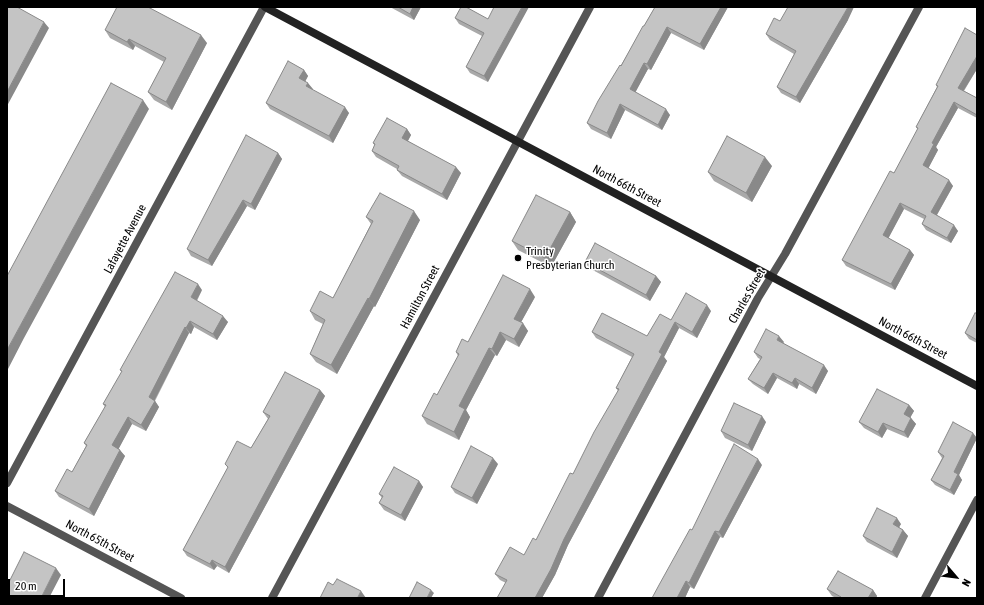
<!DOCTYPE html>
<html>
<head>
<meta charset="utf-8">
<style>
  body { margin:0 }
  #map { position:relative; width:984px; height:605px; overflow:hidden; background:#fff; font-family:"Asap Condensed",sans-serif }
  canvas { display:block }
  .frame { position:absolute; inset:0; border:8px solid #000; pointer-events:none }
  .north { position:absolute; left:936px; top:557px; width:40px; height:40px; -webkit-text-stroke:3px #fff; paint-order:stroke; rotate:118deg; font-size:11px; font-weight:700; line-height:16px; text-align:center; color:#000 }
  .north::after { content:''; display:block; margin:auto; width:14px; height:18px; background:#000; clip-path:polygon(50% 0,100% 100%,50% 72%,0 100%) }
  .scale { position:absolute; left:8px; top:579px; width:57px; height:18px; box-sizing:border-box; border:2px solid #000; border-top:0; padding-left:5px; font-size:12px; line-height:14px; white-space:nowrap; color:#000; -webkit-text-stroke:3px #fff; paint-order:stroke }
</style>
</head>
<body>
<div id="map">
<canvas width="984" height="605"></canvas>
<div class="frame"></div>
<div class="north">N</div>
<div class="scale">20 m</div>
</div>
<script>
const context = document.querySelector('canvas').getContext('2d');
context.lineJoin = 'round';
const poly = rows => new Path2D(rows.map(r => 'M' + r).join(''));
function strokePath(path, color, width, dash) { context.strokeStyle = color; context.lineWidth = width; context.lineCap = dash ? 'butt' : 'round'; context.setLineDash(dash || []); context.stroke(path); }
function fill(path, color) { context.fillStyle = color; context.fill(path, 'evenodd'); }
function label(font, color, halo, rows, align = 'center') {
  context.font = font + ' "Asap Condensed",sans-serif'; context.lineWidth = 3; context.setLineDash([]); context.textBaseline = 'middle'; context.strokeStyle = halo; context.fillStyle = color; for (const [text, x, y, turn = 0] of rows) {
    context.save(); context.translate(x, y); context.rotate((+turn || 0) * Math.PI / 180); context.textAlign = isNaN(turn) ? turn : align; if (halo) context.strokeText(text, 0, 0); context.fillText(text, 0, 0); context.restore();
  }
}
strokePath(poly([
  [7,483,264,7],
  [7,506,181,598],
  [272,598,590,7],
  [598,598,758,298,785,254,919,7],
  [925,598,977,500]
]), '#555', 8);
strokePath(poly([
  [265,7,977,386]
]), '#222', 8);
fill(poly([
  [390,7,421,7,414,20],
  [655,7,728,7,704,50,671,33,651,70,648,69,635,92,670,115,662,130,625,110,611,139,591,129,587,123,644,26],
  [455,18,488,19,488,82,470,73,466,67,482,36,459,24],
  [848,20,800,103,781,93,777,87,794,54,770,40,766,34,780,21],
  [105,30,207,43,172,110,154,100,148,92,164,62,135,46,133,50,110,38],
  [977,35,977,69,964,91,977,98,977,118,958,108,936,147,938,150,928,168,953,186,937,215,958,231,951,243,926,230,922,224,924,219,904,209,888,238,910,250,914,255,895,290,846,266,842,260,894,173,918,130,916,127,937,87,936,85],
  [304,70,308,76,305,81,312,90,349,113,333,143,270,109,266,103],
  [407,129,411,135,408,141,461,173,447,200,402,176,397,170,397,169,376,157,372,151,375,146,373,143],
  [278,153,282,159,255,210,247,206,212,266,191,256,187,249],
  [772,166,752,202,714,181,708,172],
  [570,212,576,222,551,267,518,250,512,241],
  [366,217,420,220,375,307,374,306,337,374,316,362,310,354,323,324,315,320,310,311,333,298,371,224],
  [585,262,656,276,661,282,650,301,589,268],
  [202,290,197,301,228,322,217,340,194,327,191,334,189,333,155,401,159,407,146,431,132,424,118,449,125,456,94,516,59,497,55,491,72,472,86,446,84,443,105,407,103,404,122,372,120,370],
  [535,297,521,322,528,331,519,347,506,340,497,356,495,355,466,410,470,417,459,440,427,424,422,416,437,395,458,356,456,352,468,342],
  [711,311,697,338,679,328,664,357,667,361,568,545,555,575,542,598,497,598,506,583,500,580,495,574,524,555,536,540,573,474,618,391,616,388,632,357,596,338,592,332,647,336,671,320],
  [977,313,977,343,969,339,965,333],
  [784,342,783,343,828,371,816,394,799,384,797,389,777,378,768,394,753,384,748,379,760,359,758,358,754,352],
  [320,390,325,396,229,573,217,566,214,570,187,556,183,550,228,468,225,464,251,448,268,419,263,412],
  [909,405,914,411,910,417,916,424,908,438,887,429,882,438,864,428,859,422],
  [766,422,752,451,725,438,721,431],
  [977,438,959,475,962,480,954,495,935,485,931,480,942,458,938,452],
  [498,464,477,504,455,493,451,487],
  [762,465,723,538,720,537,694,589,690,587,685,598,652,598,692,530],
  [419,481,423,487,405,521,384,510,379,503,382,498,379,494],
  [901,524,899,527,903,530,908,536,897,558,867,542,863,536],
  [827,589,873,590,877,596,876,598,836,598,832,596]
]), '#a9a9a9');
fill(poly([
  [413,7,421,7,414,20,410,14],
  [522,7,529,7,488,82,484,76],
  [721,7,728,7,704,50,700,44],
  [848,7,854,7,848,20,800,103,796,97],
  [44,22,49,28,7,106,7,92],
  [667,27,671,33,651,70,647,64],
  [201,35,207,43,172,110,166,102],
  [129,39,135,46,133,50,127,42],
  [977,56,977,69,962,93,958,88],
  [644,63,648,69,634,95,630,89],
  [304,70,308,76,304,84,299,78],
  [308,83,313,89,311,93,306,86],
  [143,100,149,109,24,338,7,371,7,350],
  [954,102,958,108,936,147,938,150,927,171,923,165,932,143],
  [620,104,625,110,611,139,607,133],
  [345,107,349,113,333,143,329,136],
  [666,109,670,115,662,130,658,125],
  [407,129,411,135,406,144,402,138],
  [278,153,282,159,255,210,251,204],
  [765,157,772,166,752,202,746,193],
  [456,167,461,173,447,200,442,194],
  [949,180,953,186,935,218,931,212],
  [243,200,247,206,212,266,208,260],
  [900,203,904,209,887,241,883,235],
  [414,211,420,220,375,307,369,299],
  [570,212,576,222,551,267,545,258],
  [954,225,958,231,951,243,947,238],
  [910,250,914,255,895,290,891,284],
  [656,276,661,282,650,301,646,295],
  [198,284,202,290,195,303,191,297],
  [530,289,535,297,519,326,514,319],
  [368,298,374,306,337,374,331,365],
  [707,305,711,311,697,338,692,332],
  [223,316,228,322,217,340,213,334],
  [190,321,194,327,191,334,186,328],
  [675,322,679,328,664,357,667,361,568,545,555,575,542,598,535,598,564,539,659,352],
  [523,323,528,331,519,347,514,339],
  [185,327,189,333,153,403,155,401,159,407,146,431,141,425,149,397],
  [500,332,506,340,497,356,492,349],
  [779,336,784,342,781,346,777,340],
  [489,348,495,355,466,410,470,417,459,440,454,432,459,406],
  [824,365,828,371,816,394,812,388],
  [773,373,777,378,768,394,764,388],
  [795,378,799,384,797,389,792,383],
  [320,390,325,396,229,573,225,567],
  [909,405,914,411,909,420,904,414],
  [762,416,766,422,752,451,748,445],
  [128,417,132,424,117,452,112,445],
  [911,418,916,424,908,438,904,432],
  [883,423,887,429,882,438,878,432],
  [973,433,977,438,959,475,962,480,954,495,950,490,954,472],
  [120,450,125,456,94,516,89,509],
  [493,458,498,464,477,504,472,498],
  [758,459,762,465,723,538,719,532],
  [419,481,423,487,405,521,401,515],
  [897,518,901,524,897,531,893,524],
  [903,530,908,536,897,558,892,552],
  [715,531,720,537,694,589,689,583],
  [212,560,217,566,214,570,210,564],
  [56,568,61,575,49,598,41,598],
  [686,581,690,587,685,598,677,598],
  [431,590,434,593,431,598,427,598],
  [873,590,877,596,876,598,868,598],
  [361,591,366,598,358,598,358,597]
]), '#898989');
const building = poly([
  [7,7,17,7,44,22,7,92,7,7],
  [117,7,148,7,201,35,166,102,148,92,166,58,129,39,127,42,105,30,117,7],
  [398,7,413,7,410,14,398,7],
  [461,7,466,7,488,19,494,7,522,7,484,76,466,67,484,33,455,18,461,7],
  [655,7,721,7,700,44,667,27,647,64,644,63,630,89,666,109,658,125,620,104,607,133,587,123,598,101,620,65,621,66,643,26,644,26,655,7],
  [788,7,848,7,844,14,796,97,777,87,796,51,766,34,774,18,780,21,788,7],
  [965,28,977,35,977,56,958,88,977,98,977,115,954,102,932,143,934,144,923,165,949,180,931,212,954,225,947,238,922,224,926,216,900,203,883,235,910,250,891,284,842,260,890,171,894,173,918,128,916,127,938,86,936,85,965,28],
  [288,61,304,70,299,78,308,83,306,86,345,107,329,136,266,103,288,61],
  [111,83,143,100,7,350,7,276,111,83],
  [387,118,407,129,402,138,456,167,442,194,397,170,399,166,372,151,375,144,373,143,387,118],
  [246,135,278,153,251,204,243,200,208,260,187,249,246,135],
  [727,136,765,157,746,193,708,172,727,136],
  [380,193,414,211,369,299,368,298,331,365,310,354,325,320,310,311,320,291,333,298,373,221,366,217,380,193],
  [536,195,570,212,545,258,512,241,536,195],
  [595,243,656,276,646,295,585,262,595,243],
  [175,272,198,284,191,297,223,316,213,334,190,321,186,328,185,327,149,397,155,401,141,425,128,417,112,445,120,450,89,509,55,491,67,469,72,472,87,445,84,443,106,405,103,404,122,371,120,370,175,272],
  [503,275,530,289,514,319,523,323,514,339,500,332,492,349,489,348,459,406,465,409,454,432,422,416,434,393,437,395,459,354,456,352,462,339,468,342,503,275],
  [686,293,707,305,692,332,675,322,659,352,662,354,564,539,551,569,535,598,497,598,507,580,495,574,510,547,524,555,533,538,536,540,570,473,573,474,594,432,619,389,616,388,634,354,592,332,602,313,647,336,660,314,671,320,686,293],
  [975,313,977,313,977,340,965,333,975,313],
  [766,329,779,336,777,340,824,365,812,388,795,378,792,383,773,373,764,388,748,379,762,357,754,352,766,329],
  [285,372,320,390,225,567,212,560,210,564,183,550,228,467,225,464,237,441,251,448,270,416,263,412,285,372],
  [877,389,909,405,904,414,911,418,904,432,883,423,878,432,859,422,877,389],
  [734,403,762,416,748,445,721,431,734,403],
  [953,422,973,433,954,472,958,474,950,490,931,480,944,456,938,452,953,422],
  [734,444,758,459,719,532,715,531,689,583,686,581,677,598,652,598,659,585,690,529,692,530,734,444],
  [471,446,493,458,472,498,451,487,471,446],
  [394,467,419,481,401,515,379,503,383,496,379,494,394,467],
  [877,508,897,518,893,524,903,530,892,552,863,536,877,508],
  [24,552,56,568,41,598,7,598,7,586,24,552],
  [838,571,873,590,868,598,841,598,841,597,827,589,838,571],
  [337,579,361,591,358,597,359,598,320,598,328,582,333,585,337,579],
  [417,582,431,590,427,598,409,598,417,582]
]);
fill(building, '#c4c4c4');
strokePath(building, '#898989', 1);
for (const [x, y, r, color] of [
  [518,258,4,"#000"]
]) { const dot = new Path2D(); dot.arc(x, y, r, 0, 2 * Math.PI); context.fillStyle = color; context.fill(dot); strokePath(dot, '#fff', 1.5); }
label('12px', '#000', '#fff', [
  ["North 66th Street",627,186,28],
  ["Lafayette Avenue",125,239,-62],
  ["Charles Street",747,296,-60],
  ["Hamilton Street",420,297,-62],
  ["North 66th Street",913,338,28],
  ["North 65th Street",100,541,28]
]);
label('12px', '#000', '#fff', [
  ["Trinity",526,251],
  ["Presbyterian Church",526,265]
], 'left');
</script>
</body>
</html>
